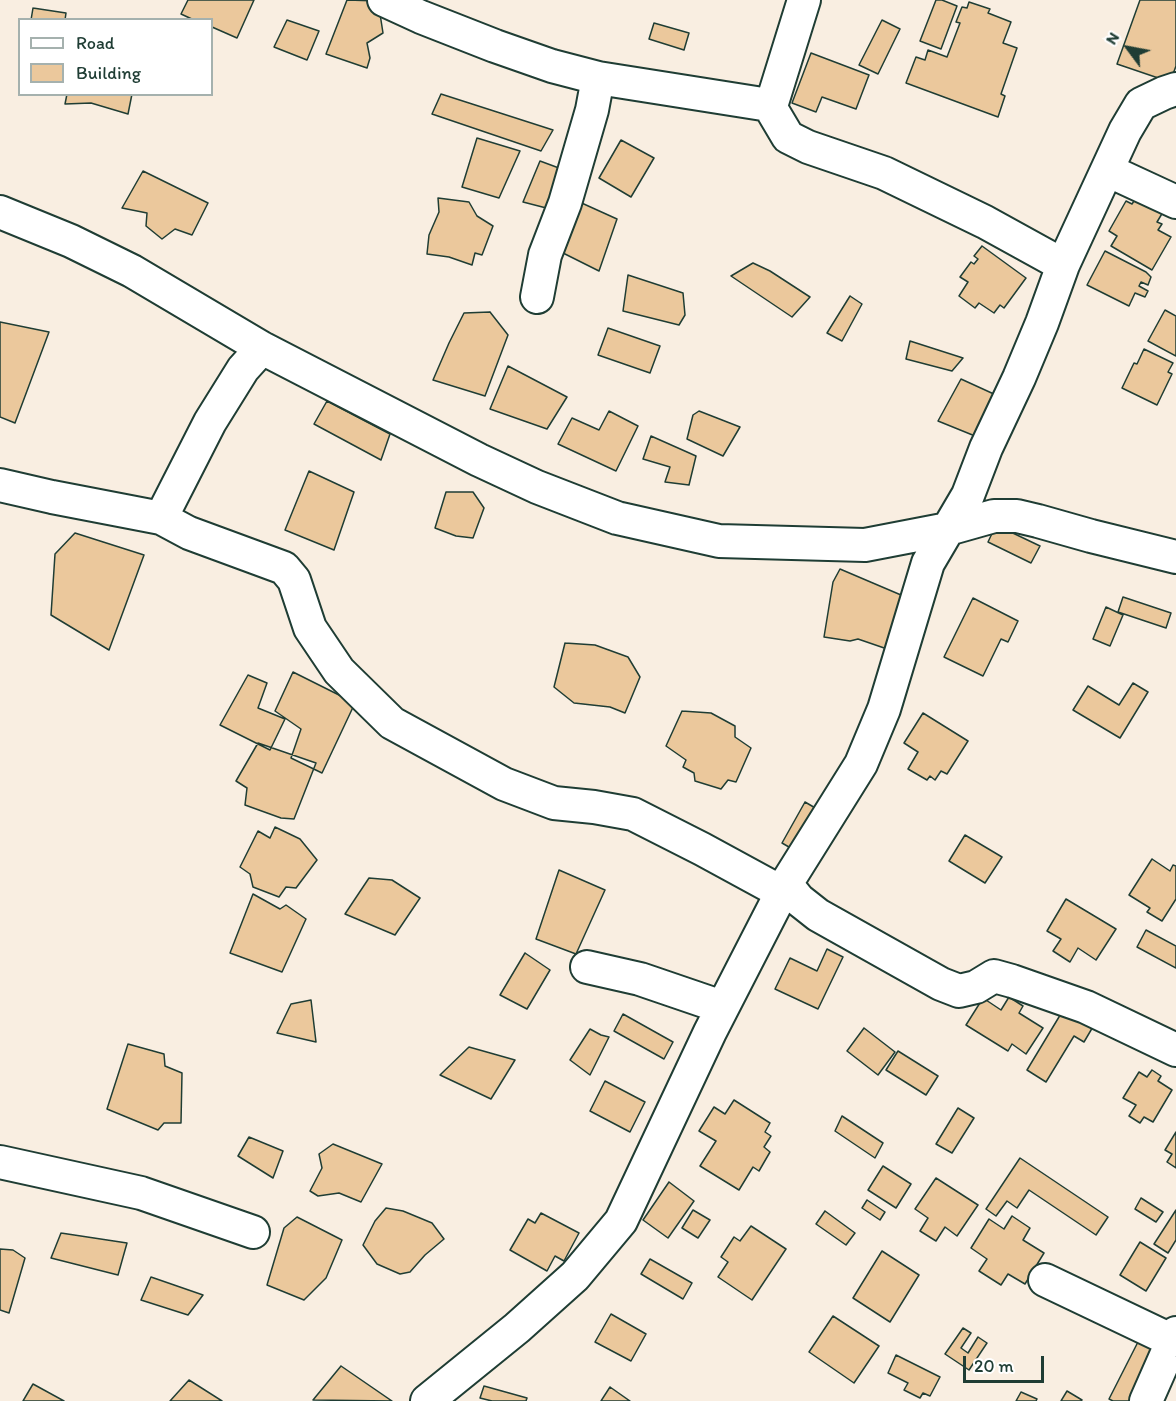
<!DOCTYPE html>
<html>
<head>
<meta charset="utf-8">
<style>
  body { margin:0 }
  #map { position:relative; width:1176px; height:1401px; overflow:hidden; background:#f9eee1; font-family:Itim,sans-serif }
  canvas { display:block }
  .legend { position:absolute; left:18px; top:18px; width:195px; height:78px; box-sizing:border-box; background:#fff; border:2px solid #a5b1ae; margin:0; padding:8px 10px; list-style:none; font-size:18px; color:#1f3d34 }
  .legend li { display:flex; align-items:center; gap:12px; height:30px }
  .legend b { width:30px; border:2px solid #a5b1ae }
  .north { position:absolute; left:1098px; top:18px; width:60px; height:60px; -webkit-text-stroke:4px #fff; paint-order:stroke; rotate:302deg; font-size:16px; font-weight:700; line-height:24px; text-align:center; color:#1f3d34 }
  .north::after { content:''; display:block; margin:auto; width:21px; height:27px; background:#1f3d34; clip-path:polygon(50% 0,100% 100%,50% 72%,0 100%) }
  .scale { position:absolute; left:963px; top:1356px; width:81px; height:27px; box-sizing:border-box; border:3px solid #1f3d34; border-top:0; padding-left:8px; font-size:18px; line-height:21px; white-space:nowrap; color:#1f3d34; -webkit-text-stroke:4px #fff; paint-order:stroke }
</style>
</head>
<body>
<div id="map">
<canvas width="1176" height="1401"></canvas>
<ul class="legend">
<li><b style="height:8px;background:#fff"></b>Road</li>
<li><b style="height:16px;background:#ebc89c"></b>Building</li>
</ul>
<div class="north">N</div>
<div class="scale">20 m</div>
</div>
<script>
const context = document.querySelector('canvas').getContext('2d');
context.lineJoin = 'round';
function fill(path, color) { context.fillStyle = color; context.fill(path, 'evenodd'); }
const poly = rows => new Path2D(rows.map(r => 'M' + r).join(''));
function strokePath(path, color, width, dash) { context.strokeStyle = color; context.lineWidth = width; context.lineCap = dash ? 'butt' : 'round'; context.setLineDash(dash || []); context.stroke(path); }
const building = poly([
  [188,0,254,0,237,38,212,27,212,20,194,20,181,14,188,0],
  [347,0,378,1,383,33,367,43,370,58,367,68,326,54,347,0],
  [936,0,942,0,957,6,941,49,920,41,936,0],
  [1140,0,1176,0,1176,66,1170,82,1117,64,1140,0],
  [969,2,990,9,988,13,1011,22,1003,43,1017,48,1001,94,1005,96,998,117,906,83,916,57,925,60,928,50,947,57,960,23,956,22,962,7,967,8,969,2],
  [33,8,66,13,65,20,31,20,33,8],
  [287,20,319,31,307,60,274,47,287,20],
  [882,20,900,29,878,74,859,65,882,20],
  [654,23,689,33,684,50,649,39,654,23],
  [811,53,869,75,856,109,822,97,816,112,792,103,811,53],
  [67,94,132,94,128,114,91,103,65,104,67,94],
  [441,94,553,130,541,151,432,114,441,94],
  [477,138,520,151,499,198,462,187,477,138],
  [621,140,654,158,631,197,599,178,621,140],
  [540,161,567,171,554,210,523,202,540,161],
  [143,171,208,203,192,235,175,229,162,239,146,226,147,213,122,208,143,171],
  [1140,192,1166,207,1157,222,1162,224,1158,230,1171,237,1152,270,1111,246,1117,236,1109,231,1126,201,1132,204,1140,192],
  [438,198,469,202,477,216,493,226,482,255,475,253,472,265,449,257,427,254,429,235,439,212,438,198],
  [575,200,617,219,599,271,557,250,575,200],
  [982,246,1026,278,1004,308,1000,305,994,313,979,303,975,308,959,296,968,282,960,277,971,262,974,264,978,259,974,256,982,246],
  [1105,251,1146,272,1151,277,1148,285,1141,282,1139,286,1148,291,1145,297,1135,293,1129,306,1087,285,1105,251],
  [753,263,770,271,810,297,792,317,731,276,753,263],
  [628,275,683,293,685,315,679,325,623,311,628,275],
  [850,296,862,304,842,341,827,333,850,296],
  [1165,310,1176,316,1176,356,1148,341,1165,310],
  [490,312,508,335,485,396,433,380,449,343,464,313,490,312],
  [0,322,49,332,15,423,0,417,0,322],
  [608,328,660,346,650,373,598,355,608,328],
  [910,341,963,358,952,371,906,359,910,341],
  [1144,349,1173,363,1168,372,1172,374,1157,405,1122,388,1134,363,1137,364,1144,349],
  [508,366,567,397,547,429,490,409,508,366],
  [961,379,996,395,975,436,938,421,961,379],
  [327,401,390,434,381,460,314,424,327,401],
  [609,411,638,426,616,471,558,444,572,418,599,430,609,411],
  [699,411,740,427,723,456,687,439,693,415,699,411],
  [651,436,696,456,689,485,665,482,670,467,643,459,651,436],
  [309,471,354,492,334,550,285,530,309,471],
  [446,492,473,492,484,508,473,538,456,536,435,528,446,492],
  [996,525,1040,546,1031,563,988,542,996,525],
  [75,533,144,555,109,650,51,615,55,554,75,533],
  [840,569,901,595,890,650,858,639,850,641,824,637,833,582,840,569],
  [1123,597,1171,613,1166,628,1118,612,1123,597],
  [973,598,1018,621,1008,642,1001,639,983,676,944,657,973,598],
  [1106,607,1123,615,1110,646,1093,639,1106,607],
  [565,643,595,645,628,657,640,677,625,713,610,707,574,703,554,687,565,643],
  [293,672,355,703,322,773,291,758,301,729,275,711,293,672],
  [248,675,267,683,258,708,285,719,270,750,220,725,248,675],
  [1133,683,1148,692,1120,738,1073,710,1088,686,1119,705,1133,683],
  [682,711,711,713,735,726,735,737,751,748,736,782,728,780,721,789,695,781,694,773,683,767,686,760,666,746,682,711],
  [923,713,968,741,947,774,941,771,935,780,930,776,927,780,908,769,918,752,904,743,923,713],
  [258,743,316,763,294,819,281,818,245,805,247,788,236,781,258,743],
  [805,802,824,813,801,854,782,843,805,802],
  [275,827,300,839,317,860,296,888,286,887,279,897,253,887,250,874,240,867,258,831,270,838,275,827],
  [965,835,1002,857,985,883,949,861,965,835],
  [1152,859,1170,871,1173,865,1176,866,1176,899,1162,921,1147,912,1150,908,1129,895,1152,859],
  [559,870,605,890,576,954,536,939,559,870],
  [369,878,392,880,420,898,395,935,345,914,369,878],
  [253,894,280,909,286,905,306,919,282,972,230,953,253,894],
  [1066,899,1116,929,1096,960,1078,948,1070,962,1053,951,1061,939,1047,931,1066,899],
  [1146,930,1176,946,1176,968,1137,947,1146,930],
  [827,949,843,957,818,1009,775,989,790,958,817,971,827,949],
  [525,953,550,970,527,1009,500,995,525,953],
  [1009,997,1023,1006,1019,1013,1043,1028,1026,1054,1012,1044,1008,1051,966,1025,983,998,1001,1010,1009,997],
  [311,1000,316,1042,277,1033,291,1004,311,1000],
  [1065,1007,1094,1025,1084,1042,1074,1036,1046,1082,1027,1070,1065,1007],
  [623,1014,673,1042,664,1059,614,1031,623,1014],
  [864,1028,895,1052,878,1075,847,1051,864,1028],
  [590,1029,601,1035,609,1037,590,1075,570,1060,590,1029],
  [128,1044,164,1054,165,1066,182,1073,181,1123,164,1123,158,1130,107,1109,128,1044],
  [469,1047,515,1060,491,1099,440,1075,469,1047],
  [898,1051,938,1076,926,1095,886,1070,898,1051],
  [1152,1070,1161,1076,1158,1081,1172,1090,1153,1122,1144,1117,1140,1123,1129,1116,1136,1105,1123,1098,1139,1072,1147,1077,1152,1070],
  [605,1081,645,1102,630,1132,590,1111,605,1081],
  [734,1100,770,1123,765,1132,771,1136,764,1147,770,1152,759,1171,753,1167,739,1190,700,1166,716,1141,699,1131,714,1107,725,1114,734,1100],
  [958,1108,974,1118,952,1153,936,1144,958,1108],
  [842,1116,883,1143,875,1158,835,1131,842,1116],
  [1176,1132,1176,1168,1167,1162,1172,1154,1165,1150,1176,1132],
  [249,1137,283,1151,273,1178,238,1156,249,1137],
  [333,1144,382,1164,361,1202,339,1193,318,1196,310,1191,322,1168,319,1154,333,1144],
  [1020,1158,1108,1217,1096,1235,1029,1190,1017,1208,1007,1201,996,1216,986,1209,1020,1158],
  [883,1166,911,1184,896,1208,868,1190,883,1166],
  [936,1178,978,1205,957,1236,945,1227,936,1241,920,1231,928,1218,915,1209,936,1178],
  [669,1182,694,1201,668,1238,643,1220,669,1182],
  [1141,1198,1163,1212,1156,1222,1135,1209,1141,1198],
  [867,1200,885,1212,880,1220,862,1208,867,1200],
  [386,1208,403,1211,432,1223,444,1239,425,1255,410,1272,400,1274,377,1264,363,1245,375,1221,386,1208],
  [693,1210,710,1220,698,1238,682,1228,693,1210],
  [1176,1210,1176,1240,1168,1253,1154,1244,1176,1210],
  [825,1211,855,1233,846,1245,816,1224,825,1211],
  [541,1213,579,1233,564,1261,555,1256,547,1271,510,1250,528,1219,535,1223,541,1213],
  [1012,1216,1030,1228,1023,1240,1044,1253,1025,1284,1008,1274,1001,1285,979,1271,987,1259,971,1248,989,1219,1004,1229,1012,1216],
  [297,1217,342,1240,326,1278,304,1300,267,1285,284,1228,297,1217],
  [751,1226,786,1249,752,1300,718,1277,728,1262,721,1257,734,1237,740,1241,751,1226],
  [61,1233,127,1243,118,1275,51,1258,61,1233],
  [1140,1242,1166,1258,1146,1291,1120,1275,1140,1242],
  [0,1249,13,1250,25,1258,9,1313,0,1310,0,1249],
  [882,1251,919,1275,890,1322,853,1298,882,1251],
  [650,1259,692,1283,683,1299,641,1274,650,1259],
  [151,1277,203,1295,188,1315,141,1300,151,1277],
  [611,1314,646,1334,631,1361,595,1342,611,1314],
  [833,1316,879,1346,854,1383,809,1352,833,1316],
  [963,1328,971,1333,961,1348,968,1353,978,1337,987,1343,969,1370,945,1354,963,1328],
  [1141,1336,1160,1346,1132,1401,1113,1401,1109,1399,1141,1336],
  [896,1355,940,1377,930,1396,923,1393,920,1398,904,1390,908,1383,888,1373,896,1355],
  [341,1366,392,1401,313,1400,341,1366],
  [189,1380,222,1401,170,1401,189,1380],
  [33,1384,64,1401,23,1401,33,1384],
  [484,1386,527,1398,526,1401,492,1401,480,1398,484,1386],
  [610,1387,630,1401,601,1401,610,1387],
  [1067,1391,1082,1400,1081,1401,1061,1401,1067,1391],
  [1021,1392,1037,1399,1036,1401,1016,1401,1021,1392]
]);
fill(building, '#ebc89c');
strokePath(building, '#1f3d34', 1.5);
const street = poly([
  [384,0,421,17,495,46,552,66,598,78,592,110,565,203,545,255,537,297],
  [804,0,772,103,769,105,788,137,808,147,884,173,985,222,1063,265],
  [598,78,769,105],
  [1176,89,1164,93,1141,104,1125,131,1063,265,1042,323,1019,378,986,448,968,495,928,563,884,709,861,764,786,884,799,900,818,915,941,984,959,991,976,987,994,976,1012,981,1086,1007,1176,1050],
  [1107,170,1176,202],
  [0,212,71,241,132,271,262,348,479,460,537,487,617,518,719,541,865,545,948,529,994,516,1017,516,1038,521,1091,536,1176,557],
  [0,485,52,497,161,518,189,533,284,568,294,580,310,628,339,671,392,723,504,784,554,803,594,807,633,814,702,849,781,892],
  [161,518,210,422,243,369,262,348],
  [587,967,640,979,722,1007],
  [0,1162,141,1193,253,1232],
  [1045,1280,1173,1341],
  [427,1401,517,1328,575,1276,621,1221,710,1032,786,884],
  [1146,1401,1176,1333]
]);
strokePath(street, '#1f3d34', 36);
strokePath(street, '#fff', 32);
</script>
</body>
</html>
